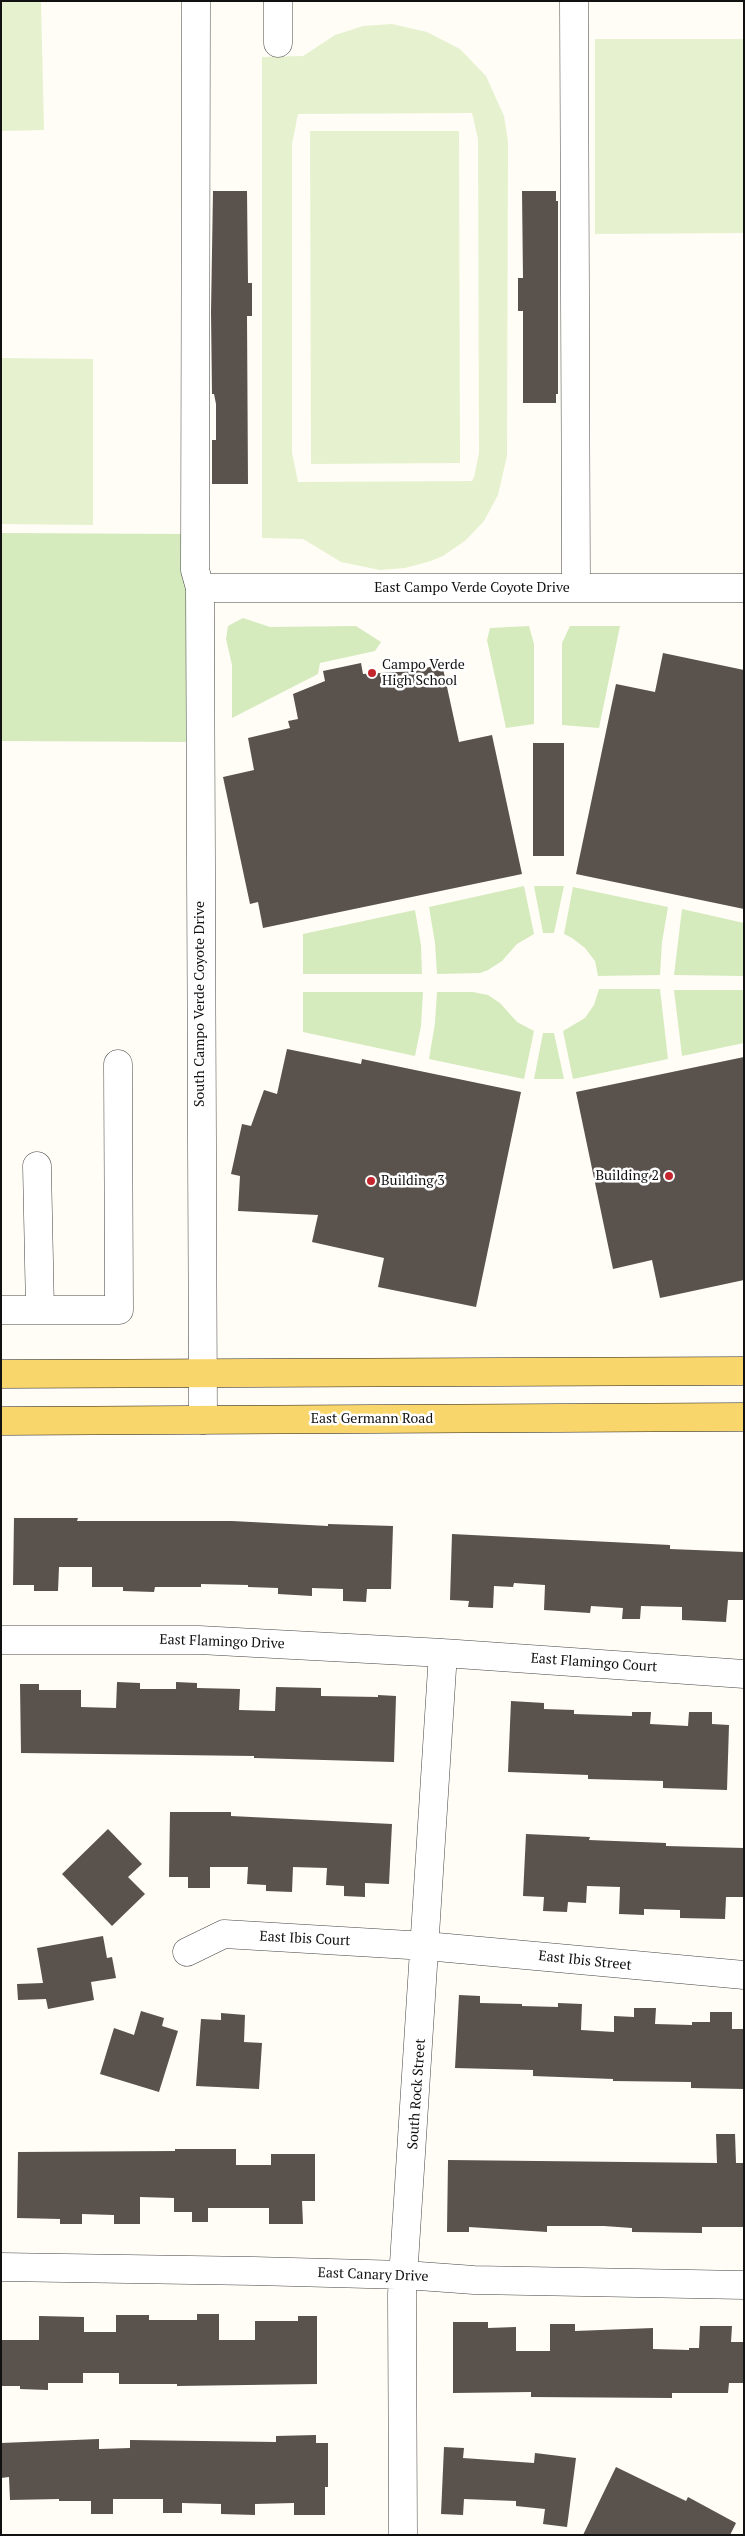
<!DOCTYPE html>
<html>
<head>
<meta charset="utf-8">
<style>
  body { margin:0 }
  #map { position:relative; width:745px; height:2536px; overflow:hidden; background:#fffdf5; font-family:"PT Serif",serif }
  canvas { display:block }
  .frame { position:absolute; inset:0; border:2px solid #111; pointer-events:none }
</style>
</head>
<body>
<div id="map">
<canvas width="745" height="2536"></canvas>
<div class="frame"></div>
</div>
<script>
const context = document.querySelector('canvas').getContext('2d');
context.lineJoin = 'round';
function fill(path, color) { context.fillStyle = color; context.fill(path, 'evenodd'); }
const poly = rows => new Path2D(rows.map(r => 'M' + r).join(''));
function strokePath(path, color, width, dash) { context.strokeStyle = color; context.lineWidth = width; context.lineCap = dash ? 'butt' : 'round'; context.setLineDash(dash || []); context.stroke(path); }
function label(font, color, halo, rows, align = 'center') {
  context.font = font + ' "PT Serif",serif'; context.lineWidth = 5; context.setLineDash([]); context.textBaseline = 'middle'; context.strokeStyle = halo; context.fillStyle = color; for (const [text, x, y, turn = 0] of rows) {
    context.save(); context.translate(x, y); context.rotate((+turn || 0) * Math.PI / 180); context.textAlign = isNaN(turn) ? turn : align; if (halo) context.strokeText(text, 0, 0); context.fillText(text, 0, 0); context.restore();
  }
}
fill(poly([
  [1,533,187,534,186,742,1,741],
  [243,618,270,627,356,626,381,642,375,651,320,663,318,674,232,718,232,665,226,639,228,626],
  [529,626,534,644,534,724,506,728,487,640,490,628],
  [570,626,620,626,599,728,562,725,562,643],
  [524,886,534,934,517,944,502,961,488,970,480,973,437,974,435,943,429,907],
  [534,886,564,886,554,933,543,933],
  [573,887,668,907,662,942,660,975,598,976,595,961,585,948,572,938,564,934],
  [682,909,744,923,744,976,674,975],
  [415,910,421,945,422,974,303,974,303,934],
  [599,989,660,989,668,1059,573,1079,563,1031,585,1018,594,1005],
  [674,990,744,990,744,1043,682,1056],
  [303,992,423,992,421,1026,415,1056,303,1032],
  [437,992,473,992,488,995,500,1003,517,1022,534,1031,524,1079,429,1059,435,1023],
  [543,1033,554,1033,564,1079,534,1079]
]), '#d5ebbd');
fill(poly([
  [1,1,41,1,44,130,1,131],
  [392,24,427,32,460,49,486,76,504,116,508,141,507,456,498,495,484,521,466,540,443,556,431,561,405,568,380,570,341,562,303,539,262,538,262,57,303,56,335,35,363,26],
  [472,113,478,139,479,453,474,477,472,481,298,482,292,452,292,144,298,114],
  [595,39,744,39,744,233,595,234],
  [310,131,459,131,460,463,311,464],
  [1,358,93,359,93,525,1,524]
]), '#e6f2cf');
fill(poly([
  [213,191,247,191,248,283,252,283,252,316,247,316,248,484,212,484,212,440,216,440,216,404,214,394,212,394,211,312],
  [522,191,556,191,556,201,558,201,558,394,556,394,556,403,523,403,523,311,518,311,518,278,523,278],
  [663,653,744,670,744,909,576,874,616,684,655,692],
  [361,663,363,674,413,671,442,664,459,742,492,735,522,874,263,928,258,902,250,904,223,777,254,770,248,738,290,728,288,721,298,719,293,694,325,681,323,671],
  [533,743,564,743,564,856,533,856],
  [287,1049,361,1064,362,1059,521,1092,476,1307,378,1287,384,1258,312,1242,318,1215,238,1211,240,1176,231,1174,242,1124,251,1126,264,1090,277,1094],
  [744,1057,744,1280,660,1298,652,1260,613,1269,576,1092],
  [14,1518,78,1518,77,1521,232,1521,328,1526,328,1524,393,1526,391,1589,367,1589,366,1602,343,1601,343,1589,312,1588,312,1596,278,1594,278,1588,248,1587,248,1585,201,1584,201,1587,155,1587,154,1592,123,1591,123,1587,92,1587,92,1567,59,1567,58,1591,34,1591,34,1585,13,1585],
  [452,1534,670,1545,670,1549,744,1552,744,1600,728,1600,726,1622,682,1620,682,1607,641,1606,640,1619,622,1619,623,1608,591,1606,590,1613,544,1610,545,1585,514,1583,513,1587,494,1586,493,1608,468,1607,469,1601,450,1600],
  [117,1682,140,1683,140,1689,176,1689,176,1682,197,1683,197,1688,240,1689,239,1710,275,1711,276,1687,321,1688,321,1696,378,1697,378,1695,396,1696,394,1762,254,1758,254,1756,21,1753,20,1684,39,1684,39,1690,81,1690,81,1707,116,1708],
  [511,1701,544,1703,544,1709,574,1710,574,1714,632,1716,632,1712,651,1712,650,1724,688,1726,689,1712,712,1712,712,1724,729,1725,727,1790,663,1788,663,1781,588,1779,588,1775,508,1772],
  [170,1812,231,1812,231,1816,392,1824,389,1884,365,1883,365,1897,344,1896,344,1886,326,1885,327,1868,293,1867,292,1892,266,1891,266,1885,247,1884,248,1867,210,1867,210,1888,188,1888,188,1877,169,1877],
  [108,1829,142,1864,128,1877,145,1894,112,1926,62,1874],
  [526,1834,590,1837,589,1840,666,1843,666,1846,744,1848,744,1897,726,1897,725,1919,680,1918,680,1910,644,1909,644,1915,619,1914,620,1887,587,1886,586,1903,568,1902,567,1912,543,1911,544,1897,523,1896],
  [103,1936,107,1958,112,1957,116,1978,91,1982,94,2000,48,2009,46,1999,18,2000,17,1984,43,1983,37,1948],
  [459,1995,480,1996,480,2003,522,2004,522,2006,558,2007,558,2003,582,2004,581,2030,614,2032,614,2016,634,2017,634,2008,656,2008,655,2024,692,2025,692,2022,710,2022,710,2012,732,2012,732,2029,744,2029,744,2089,691,2088,691,2082,613,2081,613,2079,533,2076,533,2070,455,2068],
  [141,2011,164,2018,162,2026,178,2031,159,2092,100,2074,114,2028,134,2035],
  [221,2013,245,2015,244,2042,262,2043,259,2089,196,2086,201,2019,221,2020],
  [716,2134,735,2134,736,2163,744,2163,744,2227,702,2227,702,2233,632,2232,632,2228,604,2226,547,2226,547,2232,469,2227,469,2232,447,2232,448,2160,717,2163],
  [175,2149,236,2149,236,2165,271,2165,271,2154,315,2154,315,2201,302,2201,303,2224,269,2224,269,2208,208,2208,208,2222,192,2222,192,2212,174,2212,174,2198,140,2197,140,2224,114,2224,114,2215,82,2214,82,2224,60,2224,60,2219,17,2218,18,2152,175,2151],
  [197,2314,219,2314,219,2340,255,2340,255,2321,298,2321,298,2316,317,2316,317,2384,177,2386,177,2384,119,2384,119,2373,83,2373,83,2383,48,2383,48,2390,20,2389,20,2386,1,2386,1,2340,39,2340,39,2316,84,2317,84,2332,116,2332,116,2315,149,2315,149,2320,197,2320],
  [453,2322,488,2322,488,2328,516,2327,516,2351,550,2351,550,2324,575,2324,575,2331,653,2328,653,2349,689,2350,689,2348,699,2348,700,2326,732,2326,731,2342,744,2342,744,2383,729,2383,728,2393,672,2393,672,2398,531,2397,531,2392,453,2393],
  [316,2435,316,2443,328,2443,328,2487,325,2487,325,2515,294,2515,294,2503,255,2504,255,2515,221,2514,221,2504,182,2503,182,2513,163,2513,163,2499,113,2499,113,2514,91,2514,91,2501,59,2501,59,2499,10,2500,9,2477,1,2478,1,2443,99,2439,99,2449,130,2448,130,2440,276,2442,276,2436],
  [444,2447,464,2448,463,2458,534,2463,535,2453,576,2458,567,2527,543,2524,545,2509,516,2506,516,2501,464,2499,463,2515,441,2514],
  [616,2467,686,2501,688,2497,736,2523,730,2535,583,2535]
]), '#5a524d');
const minor = poly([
  [196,1,195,570,200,588,203,1420],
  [278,1,278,43],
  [574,1,576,588],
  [200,588,744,588],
  [37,1166,40,1310],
  [1,1310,119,1310,118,1064],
  [1,1640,199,1640,443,1653,744,1674],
  [187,1952,224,1934,426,1946,744,1975],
  [1,2267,254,2271,405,2275,474,2280,744,2285],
  [403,2535,402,2294,443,1653]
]);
const major = poly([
  [1,1374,744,1371],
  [1,1421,744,1417]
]);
strokePath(minor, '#444', 29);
strokePath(major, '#222', 29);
strokePath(minor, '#fff', 28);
strokePath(major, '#f9d66b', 28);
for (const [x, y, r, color] of [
  [372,673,5,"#c4262e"],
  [669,1176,5,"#c4262e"],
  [371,1181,5,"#c4262e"]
]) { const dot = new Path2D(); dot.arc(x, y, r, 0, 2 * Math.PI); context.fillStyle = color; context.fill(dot); strokePath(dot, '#fff', 2); }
label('14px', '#111', '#fff', [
  ["East Campo Verde Coyote Drive",472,588],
  ["South Campo Verde Coyote Drive",200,1004,-90],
  ["East Germann Road",372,1419],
  ["East Flamingo Drive",222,1642,2],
  ["East Flamingo Court",594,1663,4],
  ["East Ibis Court",305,1939,3],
  ["East Ibis Street",585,1961,6],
  ["South Rock Street",417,2094,-86],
  ["East Canary Drive",373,2275,2]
]);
label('14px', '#111', '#fff', [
  ["Campo Verde",382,665],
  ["High School",382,681],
  ["Building 2",659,1176,"right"],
  ["Building 3",381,1181]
], 'left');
</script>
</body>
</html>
